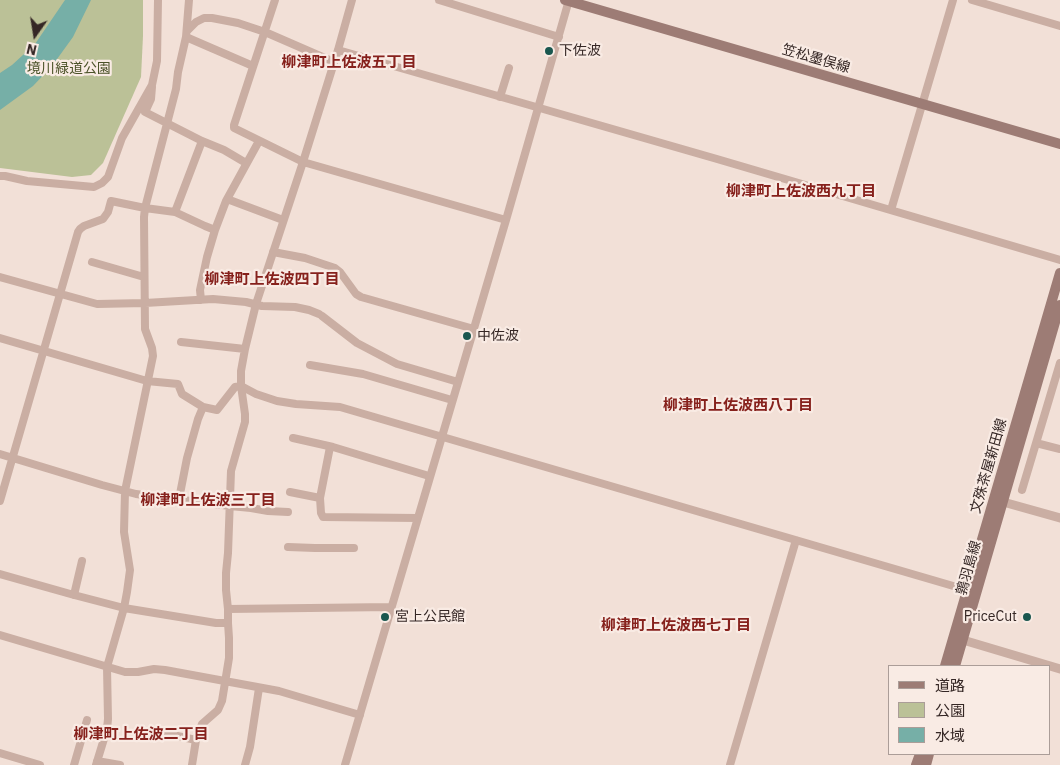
<!DOCTYPE html>
<html>
<head>
<meta charset="utf-8">
<style>
  body { margin:0 }
  #map { position:relative; width:1060px; height:765px; overflow:hidden; background:#f2e0d7; font-family:"IBM Plex Sans","Noto Sans JP",sans-serif }
  canvas { display:block }
  .legend { position:absolute; left:888px; top:665px; width:162px; height:90px; box-sizing:border-box; background:#f9ebe4; border:1px solid #ab9d98; margin:0; padding:6px 9px; list-style:none; font-size:15px; color:#352725 }
  .legend li { display:flex; align-items:center; gap:10px; height:25px }
  .legend b { width:25px; border:1px solid #ab9d98 }
  .north { position:absolute; left:10px; top:10px; width:50px; height:50px; -webkit-text-stroke:4px #f9ebe4; paint-order:stroke; rotate:193deg; font-size:14px; font-weight:700; line-height:20px; text-align:center; color:#352725 }
  .north::after { content:''; display:block; margin:auto; width:18px; height:22px; background:#352725; clip-path:polygon(50% 0,100% 100%,50% 72%,0 100%) }
</style>
</head>
<body>
<div id="map">
<canvas width="1060" height="765"></canvas>
<ul class="legend">
<li><b style="height:6px;background:#9d7c75"></b>道路</li>
<li><b style="height:14px;background:#bbc197"></b>公園</li>
<li><b style="height:14px;background:#76afa7"></b>水域</li>
</ul>
<div class="north">N</div>
</div>
<script>
const context = document.querySelector('canvas').getContext('2d');
context.lineJoin = 'round';
function fill(path, color) { context.fillStyle = color; context.fill(path, 'evenodd'); }
const poly = rows => new Path2D(rows.map(r => 'M' + r).join(''));
function strokePath(path, color, width, dash) { context.strokeStyle = color; context.lineWidth = width; context.lineCap = dash ? 'butt' : 'round'; context.setLineDash(dash || []); context.stroke(path); }
function label(font, color, halo, rows, align = 'center') {
  context.font = font + ' "IBM Plex Sans","Noto Sans JP",sans-serif'; context.lineWidth = 4.5; context.setLineDash([]); context.textBaseline = 'middle'; context.strokeStyle = halo; context.fillStyle = color; for (const [text, x, y, turn = 0] of rows) {
    context.save(); context.translate(x, y); context.rotate((+turn || 0) * Math.PI / 180); context.textAlign = isNaN(turn) ? turn : align; if (halo) context.strokeText(text, 0, 0); context.fillText(text, 0, 0); context.restore();
  }
}
fill(poly([
  [0,0,143,0,143,36,141,77,103,163,91,175,72,177,0,168]
]), '#bbc197');
fill(poly([
  [65,0,91,0,73,37,52,66,33,86,0,110,0,73,12,65,35,44]
]), '#76afa7');
strokePath(poly([
  [275,0,234,125,234,128,303,162,506,220],
  [439,0,559,37],
  [972,0,1060,26],
  [187,31,196,22,204,18,212,18,238,23,265,32,334,62],
  [186,37,253,66],
  [338,50,717,159,1060,260],
  [152,87,151,99,145,112,202,141,224,150,246,163],
  [500,97,509,68],
  [0,176,5,176,27,181,94,187,102,183,108,177,122,138,152,85,157,61,158,0],
  [227,199,283,220],
  [891,210,953,0],
  [175,212,202,141],
  [215,230,226,201,259,141],
  [273,252,305,258,335,268,340,272,356,294,361,297,474,329],
  [92,262,144,277],
  [0,277,97,304,145,303,213,299,246,302,262,306,295,307,309,310,319,314],
  [322,316,357,343,397,364,458,382],
  [0,338,147,381,178,384,182,394,203,407,217,410,235,387,241,386,256,394,277,401,296,404,340,407,967,590],
  [181,342,245,349],
  [310,365,363,374,452,400],
  [293,438,333,447,429,476],
  [1036,443,1060,449],
  [330,447,320,498,321,513,323,517,417,518],
  [0,454,102,485,136,494,230,506,251,508,268,511,288,512],
  [1022,490,1060,363],
  [290,492,320,498],
  [179,499,187,458,198,419,203,407],
  [0,501,78,232,80,229,84,226,103,219,108,212,111,201,145,208,175,212,205,226,215,230,207,257,200,290,201,300],
  [288,547,315,548,354,548],
  [0,574,74,595,124,608,216,623,228,623],
  [74,595,82,561],
  [228,609,391,607],
  [0,635,125,672,138,672,154,669,165,670,279,691,360,715],
  [154,731,196,740],
  [0,753,40,765],
  [97,761,120,765],
  [74,765,87,720],
  [96,765,107,729,108,719,107,667,124,608,127,592,130,570,124,532,125,491,153,356,152,348,145,329,144,217,145,208,176,89,178,72,186,37,189,0],
  [192,765,196,740,202,724,218,710,222,701,229,658,229,638,228,623,228,609,226,590,226,573,228,553,231,471,245,422,245,414,241,386,241,371,245,349,256,304,303,162,338,50,352,0],
  [245,765,250,747,259,688],
  [345,765,506,220,569,0],
  [730,765,796,540]
]), '#caaea3', 8);
strokePath(poly([
  [996,500,1060,518],
  [963,640,1060,669]
]), '#caaea3', 9);
strokePath(poly([
  [565,0,1060,144],
  [945,666,1060,273],
  [955,666,1060,305],
  [916,765,920,754],
  [926,765,929,754]
]), '#9d7c75', 10);
for (const [x, y, r, color] of [
  [549,51,5,"#1a574f"],
  [467,336,5,"#1a574f"],
  [385,617,5,"#1a574f"],
  [1027,617,5,"#1a574f"]
]) { const dot = new Path2D(); dot.arc(x, y, r, 0, 2 * Math.PI); context.fillStyle = color; context.fill(dot); strokePath(dot, '#f9ebe4', 2); }
label('14px', '#352725', '#f9ebe4', [
  ["下佐波",559,51],
  ["中佐波",477,336],
  ["宮上公民館",395,617],
  ["PriceCut",1017,617,"right"]
], 'left');
label('14px', '#352725', '#f9ebe4', [
  ["笠松墨俣線",816,59,16],
  ["文殊茶屋新田線",989,466,-74],
  ["鶉羽島線",969,568,-74]
]);
label('14px', '#4c5329', '#f9ebe4', [
  ["境川緑道公園",69,69]
]);
label('bold 15px', '#86211c', '#f9ebe4', [
  ["柳津町上佐波五丁目",349,63],
  ["柳津町上佐波西九丁目",801,192],
  ["柳津町上佐波四丁目",272,280],
  ["柳津町上佐波西八丁目",738,406],
  ["柳津町上佐波三丁目",208,501],
  ["柳津町上佐波西七丁目",676,626],
  ["柳津町上佐波二丁目",141,735]
]);
</script>
</body>
</html>
